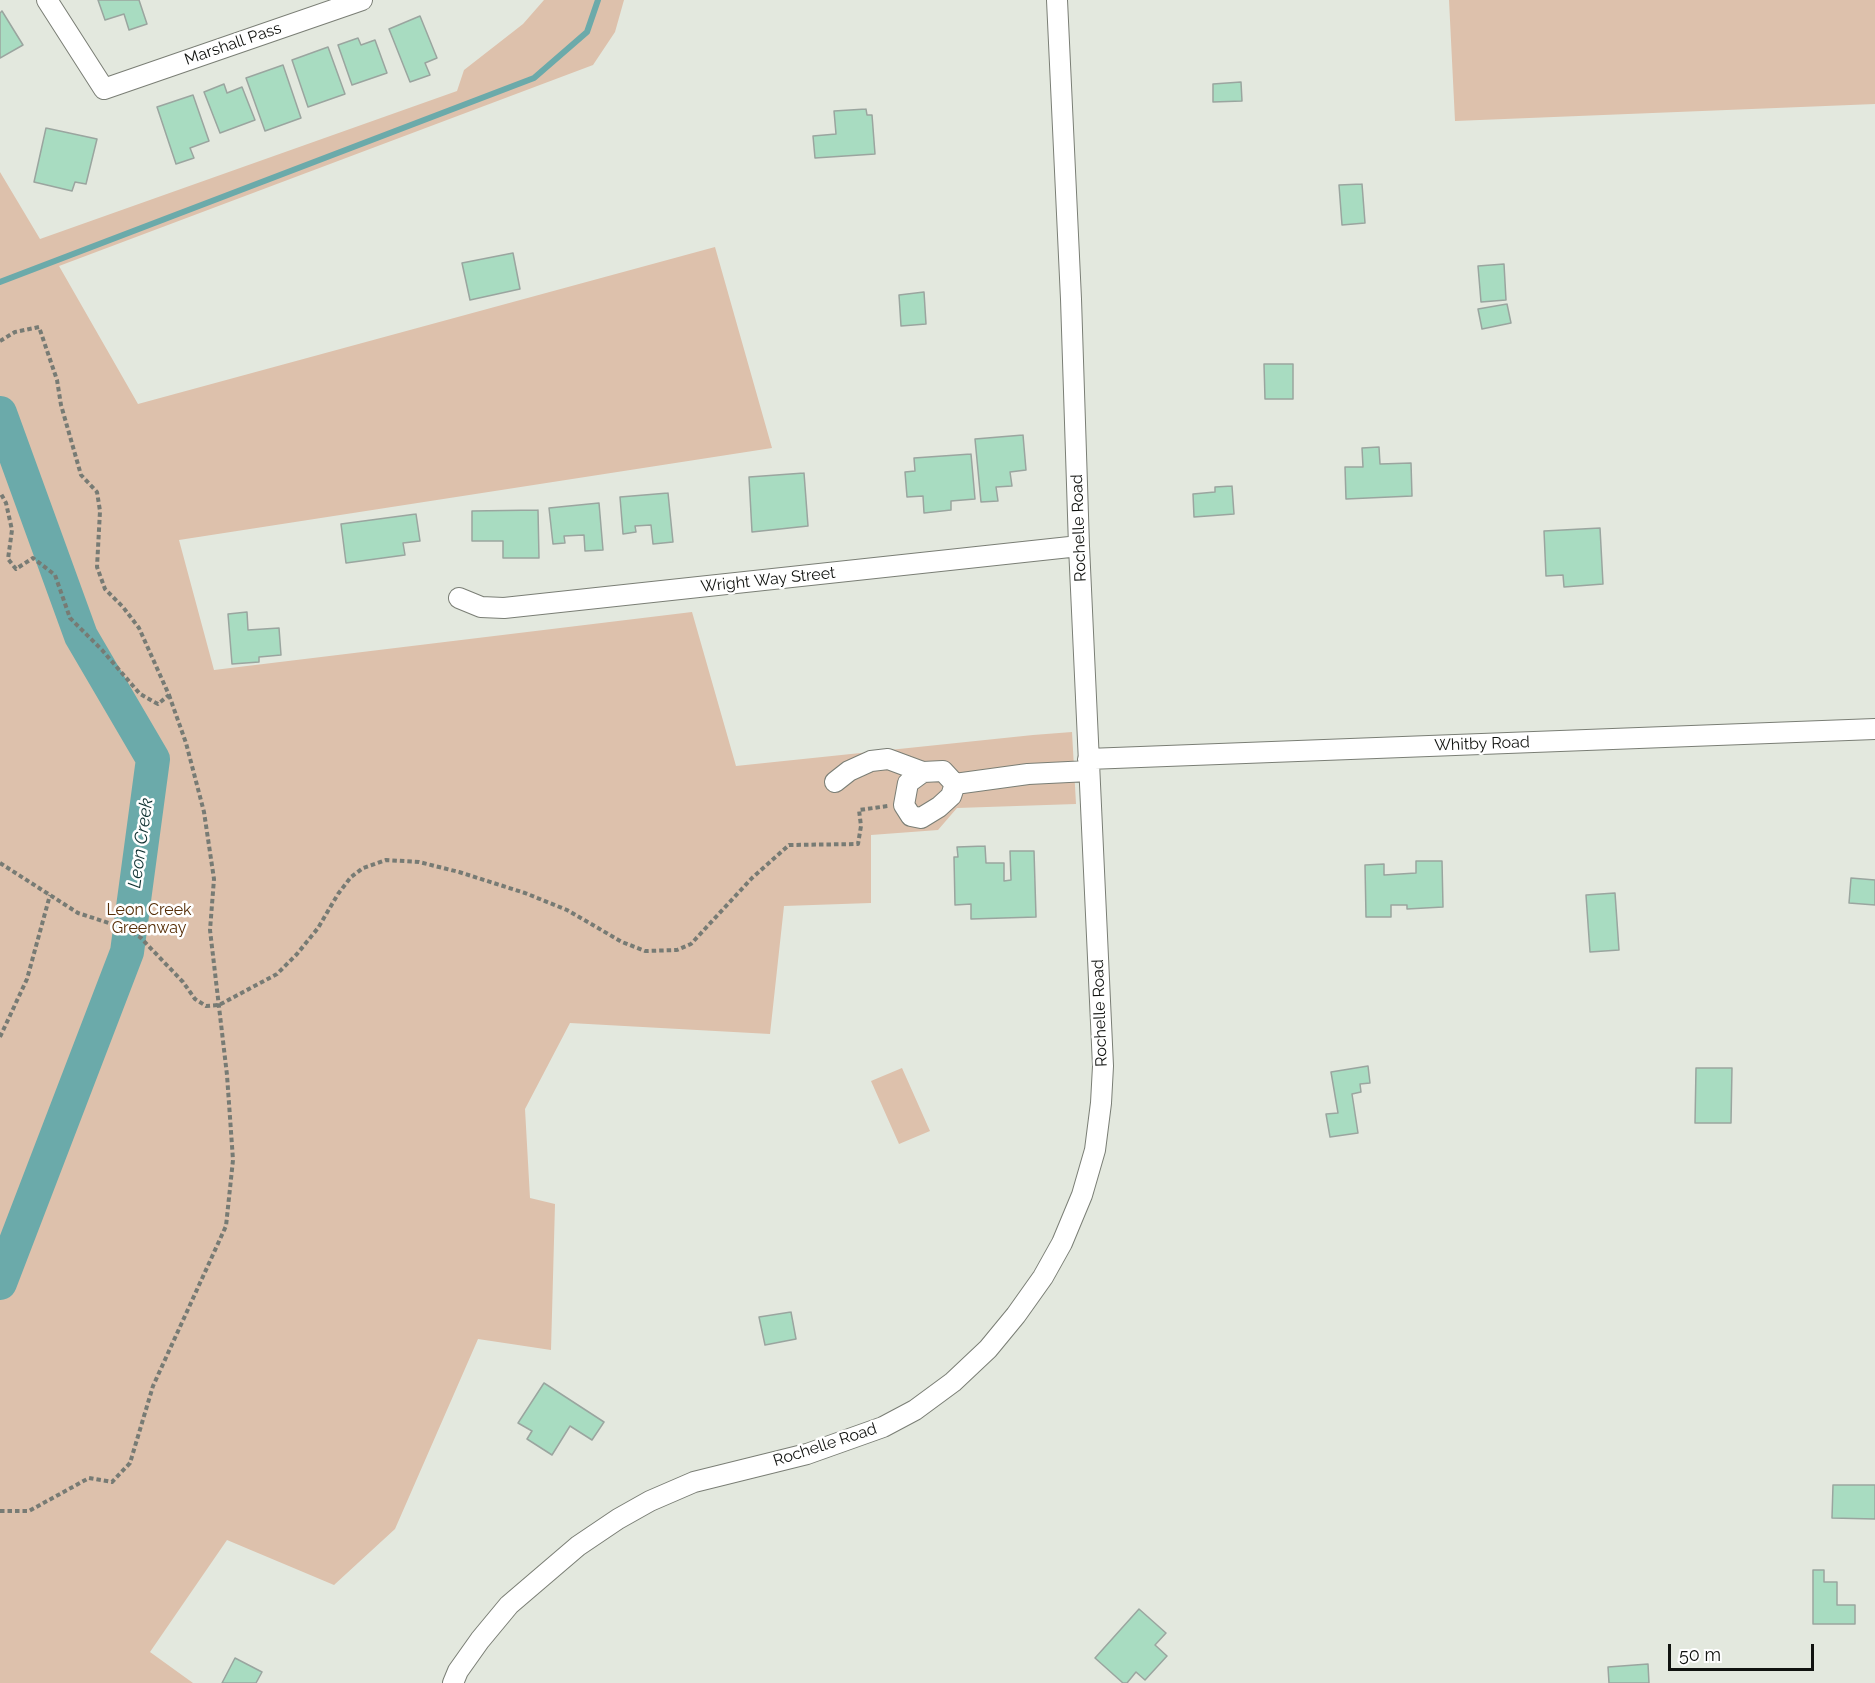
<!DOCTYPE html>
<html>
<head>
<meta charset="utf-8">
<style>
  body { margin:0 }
  #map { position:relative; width:1875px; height:1683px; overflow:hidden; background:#e3e8de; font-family:Raleway,sans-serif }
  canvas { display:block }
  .scale { position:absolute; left:1668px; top:1644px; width:146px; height:27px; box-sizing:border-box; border:3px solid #10120f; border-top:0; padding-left:8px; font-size:18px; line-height:21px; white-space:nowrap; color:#10120f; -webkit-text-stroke:4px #fff; paint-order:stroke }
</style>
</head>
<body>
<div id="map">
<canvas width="1875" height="1683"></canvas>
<div class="scale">50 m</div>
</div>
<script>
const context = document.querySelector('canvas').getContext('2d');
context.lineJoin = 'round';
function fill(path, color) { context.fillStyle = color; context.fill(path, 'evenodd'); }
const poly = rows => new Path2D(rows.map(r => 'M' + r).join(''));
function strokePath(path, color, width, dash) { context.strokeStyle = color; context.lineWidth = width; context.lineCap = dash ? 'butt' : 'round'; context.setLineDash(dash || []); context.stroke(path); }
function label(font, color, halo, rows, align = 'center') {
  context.font = font + ' Raleway,sans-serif'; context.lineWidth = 5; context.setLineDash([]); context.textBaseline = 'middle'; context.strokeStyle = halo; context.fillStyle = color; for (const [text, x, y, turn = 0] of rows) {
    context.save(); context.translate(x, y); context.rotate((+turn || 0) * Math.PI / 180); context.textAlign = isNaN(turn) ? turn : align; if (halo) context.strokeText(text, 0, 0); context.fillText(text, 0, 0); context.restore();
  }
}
fill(poly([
  [544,0,624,0,615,32,593,65,59,266,138,404,715,247,772,448,179,540,214,670,692,612,736,766,1033,735,1072,732,1076,804,957,808,938,830,871,835,871,903,784,906,770,1034,570,1023,525,1109,530,1198,555,1204,551,1350,478,1339,395,1529,334,1585,227,1540,150,1652,193,1683,0,1683,0,172,40,239,457,91,464,70,523,24],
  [1449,0,1875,0,1875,104,1455,121],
  [902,1068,930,1131,899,1144,871,1081]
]), '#ddc1ac');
strokePath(poly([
  [0,282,534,78,587,32,598,0]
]), '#6baaaa', 6);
strokePath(poly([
  [0,413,81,636,153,759,127,952,0,1283]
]), '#6baaaa', 34);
const building = poly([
  [98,0,139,0,147,24,129,30,124,14,105,20,98,0],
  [2,11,23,45,0,58,0,13,2,11],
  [420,16,437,58,425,63,430,75,410,82,389,29,420,16],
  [358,38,361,45,375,40,387,73,352,85,338,45,358,38],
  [328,47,345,94,308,107,292,60,328,47],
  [283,65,301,118,265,131,246,78,283,65],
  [1241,82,1242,101,1213,102,1213,84,1241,82],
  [224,84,227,93,242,87,255,120,220,133,204,92,224,84],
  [193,95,209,141,190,148,194,158,176,164,157,107,193,95],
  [866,109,867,115,872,115,875,154,815,158,813,136,836,134,834,111,866,109],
  [46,128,97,139,86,184,75,182,72,191,34,182,46,128],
  [1362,184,1365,223,1342,225,1339,185,1362,184],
  [513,253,520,289,470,300,462,263,513,253],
  [1504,264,1506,300,1481,302,1478,266,1504,264],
  [924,292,926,324,901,326,899,295,924,292],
  [1507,304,1511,323,1482,329,1478,309,1507,304],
  [1264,364,1293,364,1293,399,1265,399,1264,364],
  [1023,435,1026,470,1010,472,1012,486,996,487,998,501,981,502,975,439,1023,435],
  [1379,447,1380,464,1411,463,1412,496,1346,499,1345,467,1363,467,1362,448,1379,447],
  [971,454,975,499,951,501,951,510,924,513,923,496,907,497,905,472,915,471,914,458,971,454],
  [804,473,808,526,752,532,749,477,804,473],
  [1232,486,1234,514,1194,517,1193,494,1215,492,1215,487,1232,486],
  [668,493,673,542,653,544,651,525,635,526,636,532,623,534,620,497,668,493],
  [599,503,603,550,585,551,584,535,564,536,565,543,553,544,549,508,599,503],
  [538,510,539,558,503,558,503,541,472,541,472,511,538,510],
  [416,514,420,541,403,543,405,555,346,563,341,524,416,514],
  [1600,528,1603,584,1564,587,1563,575,1546,576,1544,531,1600,528],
  [247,612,248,630,279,628,281,655,259,657,259,662,232,664,228,614,247,612],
  [985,846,986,863,1004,863,1004,881,1011,880,1010,851,1034,851,1036,917,971,919,971,904,955,905,954,857,958,857,957,847,985,846],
  [1416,861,1442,861,1443,907,1407,909,1407,905,1391,905,1391,917,1366,917,1365,865,1384,864,1384,875,1416,873,1416,861],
  [1851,878,1875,880,1875,905,1849,903,1851,878],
  [1615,893,1619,950,1590,952,1586,895,1615,893],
  [1368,1066,1370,1083,1360,1084,1361,1092,1352,1094,1358,1133,1330,1137,1326,1114,1338,1113,1331,1072,1368,1066],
  [1696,1068,1732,1068,1731,1123,1695,1123,1696,1068],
  [791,1312,796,1339,765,1345,759,1317,791,1312],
  [544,1383,604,1422,592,1440,570,1426,552,1455,527,1439,532,1431,518,1423,544,1383],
  [1833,1485,1875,1485,1875,1519,1832,1518,1833,1485],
  [1813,1570,1824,1570,1824,1582,1837,1582,1837,1605,1855,1605,1855,1624,1813,1624,1813,1570],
  [1139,1609,1166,1633,1155,1645,1167,1656,1145,1680,1136,1672,1127,1683,1123,1683,1095,1658,1139,1609],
  [235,1658,262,1672,256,1683,222,1683,235,1658],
  [1648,1664,1649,1683,1609,1683,1608,1667,1648,1664]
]);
fill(building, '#a8dcc1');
strokePath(building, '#9aa59f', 1.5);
const minor = poly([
  [47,0,104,89,362,0],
  [459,598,481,607,504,608,1079,546],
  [1088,759,1875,729],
  [835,782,849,771,871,761,888,759,923,772],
  [955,784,951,796,939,807,921,818,911,816,904,805,908,783,923,772,943,771,955,784,1028,774,1089,771],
  [453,1683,458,1671,480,1640,509,1605,578,1546,618,1519,650,1501,694,1482,807,1454,883,1427,915,1410,953,1382,988,1349,1016,1315,1043,1277,1062,1243,1082,1195,1095,1150,1101,1103,1103,1066,1079,546,1071,299,1057,0]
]);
strokePath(minor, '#7a7e75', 22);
strokePath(poly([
  [0,341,15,332,39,327,57,380,61,405,81,475,97,492,100,511,97,567,105,589,123,607,139,628,169,695,158,704,140,694,102,650,70,618,55,575,33,558,16,569,8,559,12,530,6,503,0,492],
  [0,863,78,913,121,927,140,937,183,982,195,999,206,1006,219,1005,277,974,297,954,318,928,338,894,351,877,363,868,386,860,419,862,459,872,525,893,567,910,622,942,645,951,677,950,691,944,752,878,789,845,858,844,861,826,859,810,888,806],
  [0,1037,27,979,50,895],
  [0,1511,29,1511,89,1478,112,1482,130,1463,153,1386,226,1226,233,1160,227,1075,210,930,214,879,204,812,186,743,169,695]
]), '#777b74', 4, [4.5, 3]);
strokePath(minor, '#fff', 20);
label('16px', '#10120f', '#fff', [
  ["Marshall Pass",233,44,-19],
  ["Rochelle Road",1079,528,-92],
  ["Wright Way Street",768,580,-6],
  ["Whitby Road",1482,744,-2],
  ["Rochelle Road",1100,1013,-92],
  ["Rochelle Road",825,1445,-18]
]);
label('16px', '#552d06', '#fff', [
  ["Leon Creek",149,910],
  ["Greenway",149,928]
]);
label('italic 18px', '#0f3030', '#fff', [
  ["Leon Creek",141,843,-82]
]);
</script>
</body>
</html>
